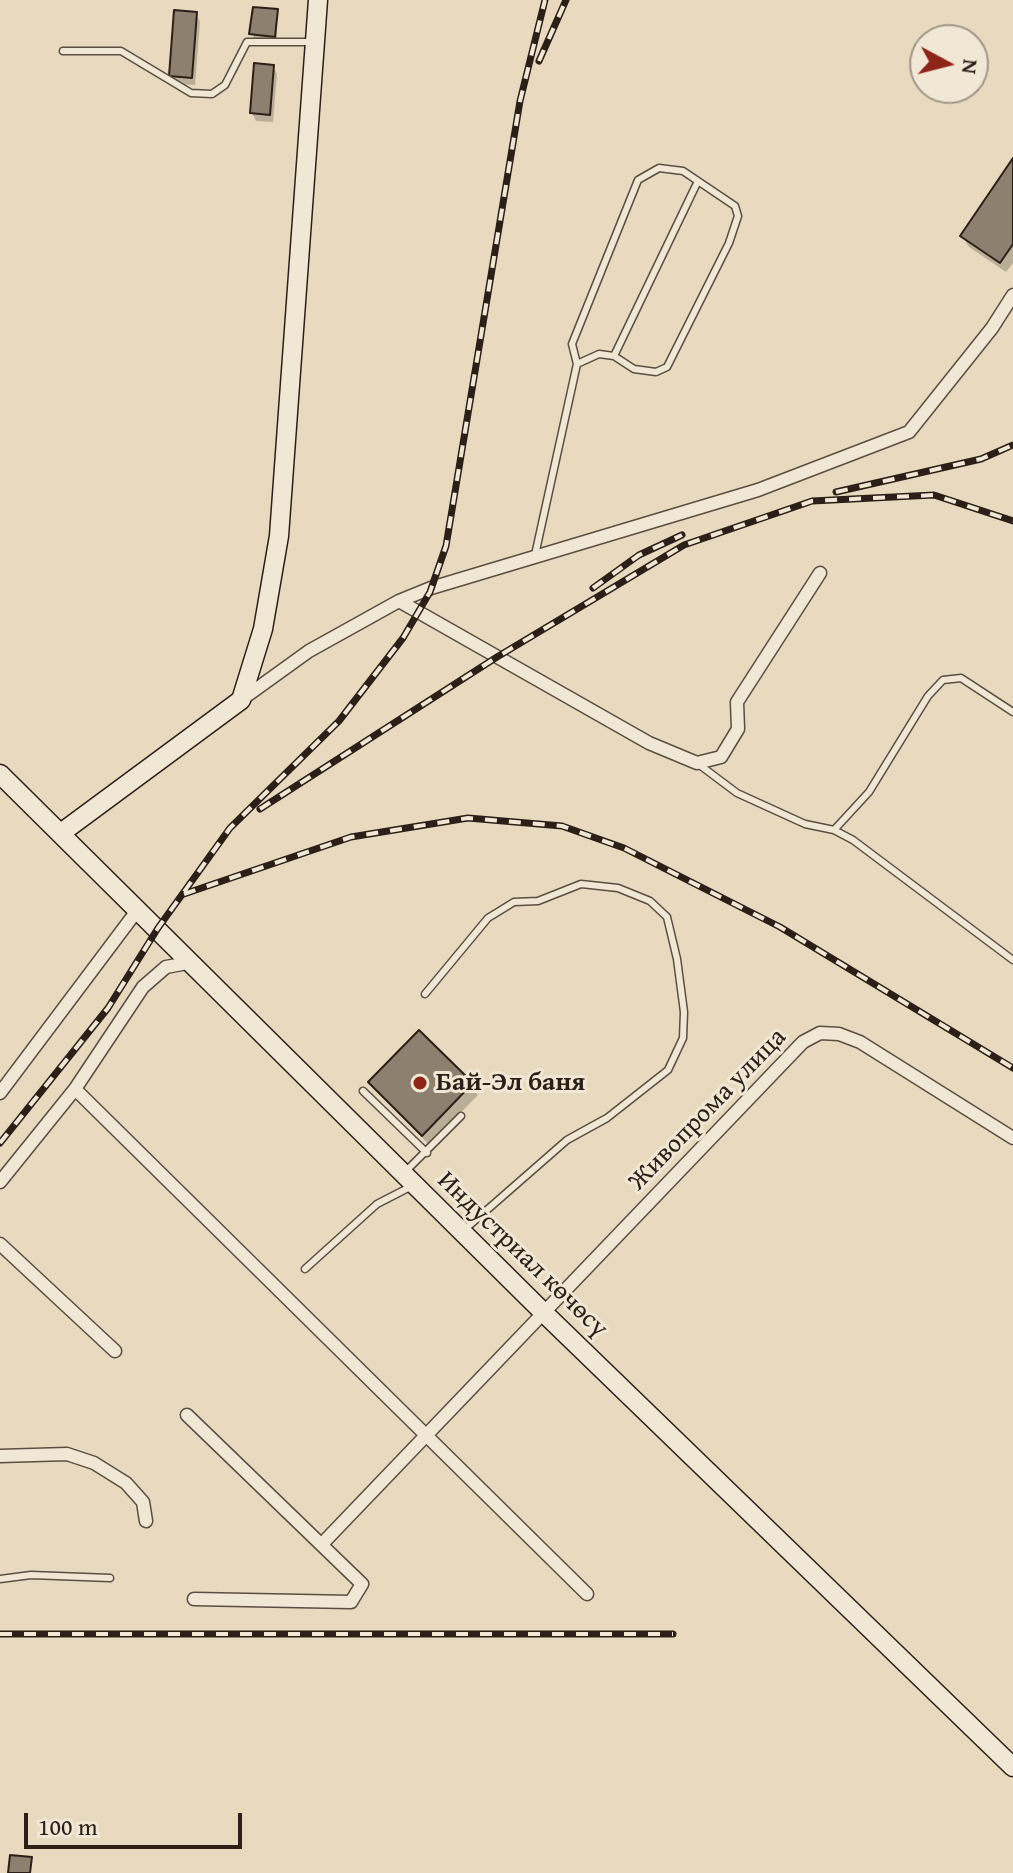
<!DOCTYPE html>
<html>
<head>
<meta charset="utf-8">
<style>
  body { margin:0 }
  #map { position:relative; width:1013px; height:1873px; overflow:hidden; background:#e8dabe; font-family:"Gentium Book Plus",serif }
  canvas { display:block }
  .north { position:absolute; left:909px; top:24px; width:80px; height:80px; box-sizing:border-box; background:#f0e7d5; border:2px solid #a29789; border-radius:50%; rotate:97deg; font-size:22px; font-weight:700; line-height:32px; text-align:center; color:#2c1f18 }
  .north::after { content:''; display:block; margin:auto; width:28px; height:36px; background:#8f2418; clip-path:polygon(50% 0,100% 100%,50% 72%,0 100%) }
  .scale { position:absolute; left:24px; top:1813px; width:218px; height:36px; box-sizing:border-box; border:4px solid #2c1f18; border-top:0; padding-left:10px; font-size:24px; line-height:28px; white-space:nowrap; color:#2c1f18; -webkit-text-stroke:6px #f0e7d5; paint-order:stroke }
</style>
</head>
<body>
<div id="map">
<canvas width="1013" height="1873"></canvas>
<div class="north">N</div>
<div class="scale">100 m</div>
</div>
<script>
const context = document.querySelector('canvas').getContext('2d');
context.lineJoin = 'round';
function fill(path, color) { context.fillStyle = color; context.fill(path, 'evenodd'); }
const poly = rows => new Path2D(rows.map(r => 'M' + r).join(''));
function strokePath(path, color, width, dash) { context.strokeStyle = color; context.lineWidth = width; context.lineCap = dash ? 'butt' : 'round'; context.setLineDash(dash || []); context.stroke(path); }
function label(font, color, halo, rows, align = 'center') {
  context.font = font + ' "Gentium Book Plus",serif'; context.lineWidth = 6; context.setLineDash([]); context.textBaseline = 'middle'; context.strokeStyle = halo; context.fillStyle = color; for (const [text, x, y, turn = 0] of rows) {
    context.save(); context.translate(x, y); context.rotate((+turn || 0) * Math.PI / 180); context.textAlign = isNaN(turn) ? turn : align; if (halo) context.strokeText(text, 0, 0); context.fillText(text, 0, 0); context.restore();
  }
}
fill(poly([
  [277,11,277,41,254,38,252,34],
  [196,14,200,22,195,85,176,84,171,76],
  [273,67,277,74,273,122,256,121,252,113],
  [1013,162,1013,263,1006,272,969,247,962,236],
  [419,1032,478,1095,429,1145,370,1082]
]), '#0003');
const building = poly([
  [253,7,278,9,275,37,249,34,253,7],
  [174,10,197,12,192,78,169,76,174,10],
  [254,63,274,65,270,115,250,113,254,63],
  [1013,158,1013,244,1000,263,960,236,1013,158],
  [419,1030,473,1083,422,1136,368,1082,419,1030],
  [10,1855,32,1857,30,1873,8,1873,10,1855]
]);
fill(building, '#8e806e');
strokePath(building, '#2c1f18', 2);
const lane = poly([
  [63,51,121,51,191,93,212,94,225,85,247,42,311,42],
  [614,356,698,181],
  [535,555,577,364,572,344,638,180,659,168,683,171,735,206,738,216,729,243,667,367,656,372,634,369,614,356,599,354,577,364],
  [697,763,737,793,805,824,834,830,853,840,1013,960],
  [834,830,869,792,928,696,943,680,961,678,1013,712],
  [425,994,488,918,514,902,538,901,581,884,618,888,650,901,667,917,677,959,684,1012,683,1038,668,1070,607,1118,567,1140,464,1230],
  [363,1091,427,1153],
  [405,1172,461,1116],
  [305,1269,377,1204,410,1187],
  [0,1579,31,1575,110,1578]
]);
const street = poly([
  [399,601,649,743,697,763,721,757,738,729,737,702,820,573],
  [241,700,309,651,399,601,431,588,758,490,909,432,992,328,1013,295],
  [75,1089,587,1594],
  [0,1093,139,908],
  [0,1182,75,1089,143,987,166,967,193,962],
  [0,1244,115,1351],
  [187,1415,362,1584,351,1602,194,1599],
  [0,1456,67,1454,94,1463,126,1483,143,1502,146,1521],
  [322,1544,803,1042,820,1033,839,1034,860,1042,1013,1138]
]);
const secondary = poly([
  [0,774,544,1313,1013,1767],
  [61,833,241,700,263,629,279,536,318,0]
]);
strokePath(lane, '#5b4e42', 9);
strokePath(street, '#5b4e42', 15);
strokePath(secondary, '#2c1f18', 21);
strokePath(lane, '#f0e7d5', 6);
strokePath(street, '#f0e7d5', 12);
strokePath(secondary, '#f0e7d5', 18);
const rail = poly([
  [539,61,566,0],
  [836,492,981,459,1013,445],
  [593,588,639,555,682,535],
  [260,809,497,657,684,545,812,501,934,495,1013,521],
  [184,894,351,837,468,818,562,826,624,848,780,927,1013,1068],
  [0,1143,108,1008,158,928,230,828,339,721,403,638,430,592,446,546,520,101,545,0],
  [0,1634,673,1634]
]);
strokePath(rail, '#2c1f18', 7);
strokePath(rail, '#f0e7d5', 4, [12]);
for (const [x, y, r, color] of [
  [420,1083,8,"#8f2418"]
]) { const dot = new Path2D(); dot.arc(x, y, r, 0, 2 * Math.PI); context.fillStyle = color; context.fill(dot); strokePath(dot, '#f0e7d5', 3); }
label('bold 26px', '#2c1f18', '#f0e7d5', [
  ["Бай-Эл баня",436,1083]
], 'left');
label('26px', '#2c1f18', '#f0e7d5', [
  ["Живопрома улица",708,1110,-46],
  ["Индустриал көчөсү",522,1255,44]
]);
</script>
</body>
</html>
